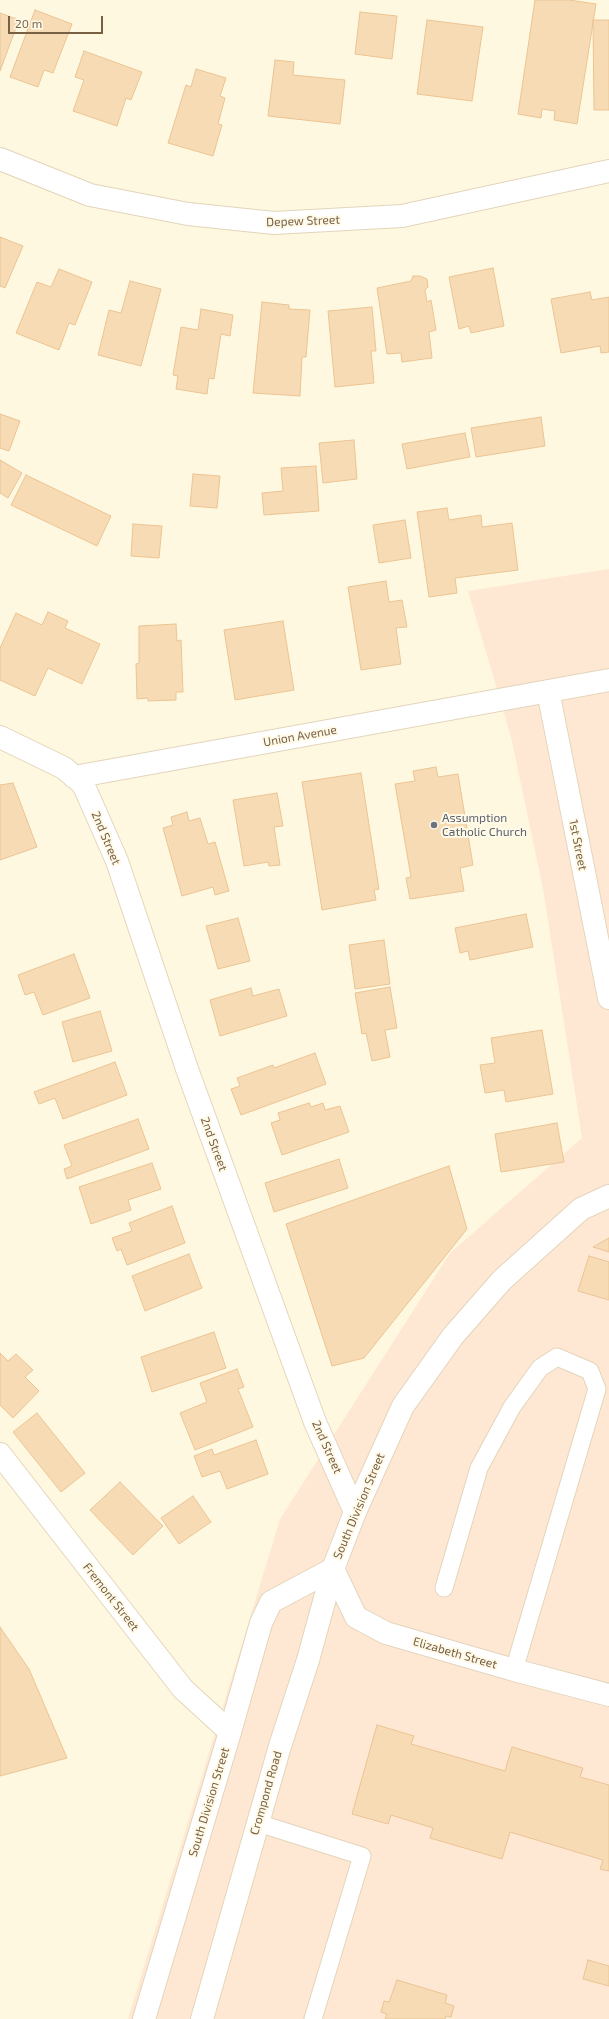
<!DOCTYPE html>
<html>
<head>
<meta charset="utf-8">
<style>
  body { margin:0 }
  #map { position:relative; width:609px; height:2019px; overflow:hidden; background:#fff8e0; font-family:"Exo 2",sans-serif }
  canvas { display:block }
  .scale { position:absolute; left:8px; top:16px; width:95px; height:18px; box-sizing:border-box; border:2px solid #786045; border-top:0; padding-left:5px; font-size:12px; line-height:14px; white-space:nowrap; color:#786045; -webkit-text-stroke:3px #fffae8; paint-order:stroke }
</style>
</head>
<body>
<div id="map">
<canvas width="609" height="2019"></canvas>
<div class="scale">20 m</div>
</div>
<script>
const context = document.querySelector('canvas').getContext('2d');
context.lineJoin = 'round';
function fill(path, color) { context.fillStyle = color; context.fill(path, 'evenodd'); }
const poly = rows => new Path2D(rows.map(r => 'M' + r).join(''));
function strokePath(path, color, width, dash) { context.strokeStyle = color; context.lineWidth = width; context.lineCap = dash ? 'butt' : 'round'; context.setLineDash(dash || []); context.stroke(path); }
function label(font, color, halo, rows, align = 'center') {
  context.font = font + ' "Exo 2",sans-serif'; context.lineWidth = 4; context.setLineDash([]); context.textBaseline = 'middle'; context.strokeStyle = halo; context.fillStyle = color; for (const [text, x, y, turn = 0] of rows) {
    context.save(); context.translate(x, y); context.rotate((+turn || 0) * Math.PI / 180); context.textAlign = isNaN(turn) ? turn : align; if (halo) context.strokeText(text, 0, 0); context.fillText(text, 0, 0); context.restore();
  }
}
fill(poly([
  [609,569,609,2019,128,2019,280,1519,450,1253,582,1138,543,889,511,737,468,591]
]), '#ffe8d3');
const building = poly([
  [535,0,569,0,596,4,577,124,554,120,555,111,542,109,541,118,518,114,535,0],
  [35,10,72,24,53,73,44,70,38,87,10,77,35,10],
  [360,12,397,16,392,59,355,54,360,12],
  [0,13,19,20,0,71,0,13],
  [427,20,483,27,472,101,417,94,427,20],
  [593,20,609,20,609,110,594,110,593,20],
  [84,51,142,72,131,100,126,98,117,126,73,111,84,80,75,77,84,51],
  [275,60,294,62,293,75,345,80,340,124,268,116,275,60],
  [196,69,226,78,220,96,225,98,218,124,222,125,213,156,168,143,186,85,191,87,196,69],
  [0,237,23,246,5,288,0,286,0,237],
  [493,268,504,326,471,333,469,326,459,329,449,277,493,268],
  [59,269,92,282,75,325,69,323,59,350,16,333,37,282,51,287,59,269],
  [413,276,420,276,427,279,428,287,425,290,427,302,431,300,436,330,429,332,432,358,402,362,401,353,387,354,377,288,411,281,413,276],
  [130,281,161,289,141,366,98,355,109,310,121,313,130,281],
  [590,292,592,300,609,297,609,352,601,353,600,346,561,353,551,299,590,292],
  [262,302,289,305,289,309,310,310,306,357,302,357,300,396,253,393,262,302],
  [372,307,376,351,371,351,374,383,335,387,328,311,372,307],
  [201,309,233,315,230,336,221,334,214,379,209,378,207,394,176,389,178,376,173,375,181,327,198,330,201,309],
  [0,414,20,421,9,451,0,448,0,414],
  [541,417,545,446,476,457,471,428,541,417],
  [465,433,470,457,407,469,402,444,465,433],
  [354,440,357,479,323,483,319,443,354,440],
  [0,460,22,473,8,498,0,493,0,460],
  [316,466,319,511,264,515,262,493,283,491,281,468,316,466],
  [193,474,220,476,217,508,190,506,193,474],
  [26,475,111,516,97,546,11,505,26,475],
  [447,508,449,520,481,515,482,527,512,523,518,570,455,578,457,593,429,597,417,512,447,508],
  [405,520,411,558,379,563,373,525,405,520],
  [133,524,162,526,159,558,131,556,133,524],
  [386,581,389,602,402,600,407,627,396,628,401,664,361,670,348,587,386,581],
  [48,612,68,621,65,628,100,644,82,684,48,668,35,696,0,680,0,648,16,613,42,625,48,612],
  [283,621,294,690,235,700,224,630,283,621],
  [176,624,177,641,181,640,183,692,176,692,176,700,148,701,148,698,137,699,136,664,139,663,139,626,176,624],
  [436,767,438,777,458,774,473,865,460,868,464,891,410,899,406,878,411,877,395,784,415,781,413,771,436,767],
  [361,773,379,889,374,890,376,900,322,910,302,782,361,773],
  [13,783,37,847,0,860,0,785,13,783],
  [277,793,283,826,274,827,280,865,269,866,268,862,244,866,233,800,277,793],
  [187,812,189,821,200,818,208,844,215,842,229,891,215,895,213,887,182,896,163,828,173,825,171,817,187,812],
  [526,914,533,947,470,960,468,951,460,953,455,928,526,914],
  [238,918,250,961,218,969,206,926,238,918],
  [384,940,390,984,355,989,349,945,384,940],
  [74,954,90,998,43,1015,34,992,25,995,18,975,74,954],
  [390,987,397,1028,385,1030,390,1057,372,1061,366,1033,362,1034,355,993,390,987],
  [251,988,253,996,279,989,287,1016,220,1036,210,1000,251,988],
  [100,1011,112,1051,73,1062,62,1022,100,1011],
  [542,1030,553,1094,506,1102,504,1090,485,1093,480,1065,495,1063,491,1038,542,1030],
  [315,1053,326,1084,241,1115,231,1089,240,1086,237,1078,273,1065,274,1068,315,1053],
  [115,1062,127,1095,63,1119,55,1098,39,1104,34,1092,115,1062],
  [309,1103,311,1107,323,1103,325,1110,340,1106,349,1132,282,1155,271,1123,280,1120,278,1113,309,1103],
  [138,1119,149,1149,67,1179,64,1169,72,1166,64,1145,138,1119],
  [557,1123,564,1162,501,1172,495,1134,557,1123],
  [339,1159,348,1188,274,1212,265,1183,339,1159],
  [152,1163,161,1189,128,1200,131,1210,91,1224,79,1187,152,1163],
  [449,1166,467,1229,364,1358,332,1366,286,1224,449,1166],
  [172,1206,185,1243,127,1265,121,1249,117,1251,112,1238,132,1231,129,1223,172,1206],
  [609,1238,609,1252,593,1247,609,1238],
  [189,1254,202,1288,145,1311,132,1276,189,1254],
  [589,1256,609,1262,609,1300,578,1291,589,1256],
  [214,1332,226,1368,152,1392,141,1357,214,1332],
  [0,1353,8,1361,16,1354,33,1370,25,1377,39,1391,13,1418,0,1405,0,1353],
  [237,1369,244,1387,238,1389,253,1427,195,1450,180,1413,207,1402,200,1383,237,1369],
  [37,1413,85,1473,61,1492,13,1432,37,1413],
  [256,1440,268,1474,227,1489,220,1471,202,1477,194,1456,212,1449,214,1455,256,1440],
  [120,1482,163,1526,133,1555,90,1510,120,1482],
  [193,1496,211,1522,179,1544,161,1518,193,1496],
  [0,1627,29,1669,67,1758,0,1776,0,1627],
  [377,1725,414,1736,411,1744,505,1771,512,1747,583,1768,580,1777,609,1785,609,1871,600,1869,603,1860,510,1832,502,1859,430,1838,433,1828,391,1815,388,1824,352,1814,377,1725],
  [588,1960,609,1966,609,1986,583,1979,588,1960],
  [397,1980,447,1995,445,2003,454,2006,451,2017,446,2016,445,2019,385,2019,387,2014,381,2012,384,2001,389,2002,397,1980]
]);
fill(building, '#f7dbb5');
strokePath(building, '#ebc493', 1);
const service = poly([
  [444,1588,479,1468,512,1407,540,1368,557,1357,590,1371,597,1389,514,1670],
  [258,1823,362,1856,313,2019]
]);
const minor = poly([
  [0,159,90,195,188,214,274,223,402,216,609,171],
  [548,691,609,998],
  [0,737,64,768,83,784,117,861,187,1069,315,1422,355,1512],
  [74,777,609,680],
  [0,1454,183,1689,230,1732],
  [333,1569,356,1617,386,1633,514,1670,609,1695]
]);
const tertiary = poly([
  [144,2019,230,1732,261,1623,271,1602,333,1569],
  [202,2019,280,1746,308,1660,333,1569,355,1512,403,1406,453,1336,502,1280,581,1209,609,1196]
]);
strokePath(service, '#e3d5bb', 19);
strokePath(minor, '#e3d5bb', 24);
strokePath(tertiary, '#e3d5bb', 24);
strokePath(service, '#fff', 17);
strokePath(minor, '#fff', 22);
strokePath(tertiary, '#fff', 22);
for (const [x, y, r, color] of [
  [434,825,4,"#6b7280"]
]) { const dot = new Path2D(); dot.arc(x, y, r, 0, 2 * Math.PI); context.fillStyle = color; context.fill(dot); strokePath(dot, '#fffae8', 1.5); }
label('12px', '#786045', '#fffae8', [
  ["Depew Street",303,221,-2],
  ["Union Avenue",300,736,-10],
  ["2nd Street",106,838,67],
  ["1st Street",578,845,79],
  ["2nd Street",214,1144,70],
  ["2nd Street",327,1447,66],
  ["South Division Street",359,1506,-67],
  ["Fremont Street",111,1597,52],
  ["Elizabeth Street",455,1653,16],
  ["Crompond Road",266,1793,-74],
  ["South Division Street",209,1802,-73]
]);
label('12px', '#5b616d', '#fffae8', [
  ["Assumption",442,818],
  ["Catholic Church",442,832]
], 'left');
</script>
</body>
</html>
